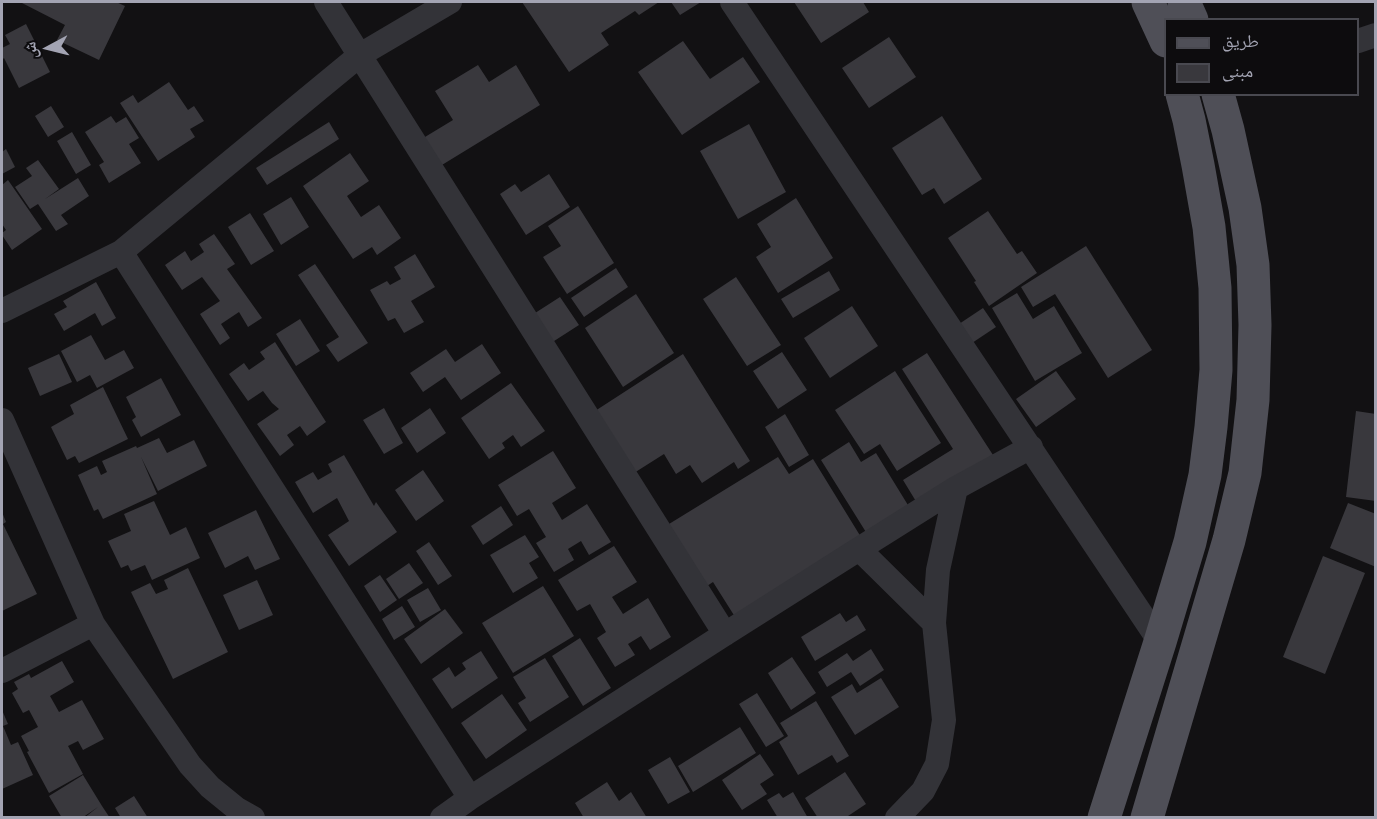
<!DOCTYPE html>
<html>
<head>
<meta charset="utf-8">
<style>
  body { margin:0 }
  #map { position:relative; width:1377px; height:819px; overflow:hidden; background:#121113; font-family:"Noto Sans","Noto Naskh Arabic",sans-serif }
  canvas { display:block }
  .frame { position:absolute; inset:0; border:3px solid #a3a4b3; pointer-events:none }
  .legend { position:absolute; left:1164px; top:18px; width:195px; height:78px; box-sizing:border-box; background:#0d0c0e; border:2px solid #494950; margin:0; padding:8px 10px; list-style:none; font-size:18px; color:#a3a4b3 }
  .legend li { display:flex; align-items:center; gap:12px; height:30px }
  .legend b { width:30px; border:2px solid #494950 }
  .north { position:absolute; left:18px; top:18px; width:60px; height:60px; -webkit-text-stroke:4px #0d0c0e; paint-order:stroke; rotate:263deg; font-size:16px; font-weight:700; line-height:24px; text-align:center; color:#a3a4b3 }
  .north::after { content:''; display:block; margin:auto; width:21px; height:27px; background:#a3a4b3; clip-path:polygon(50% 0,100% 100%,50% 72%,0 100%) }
</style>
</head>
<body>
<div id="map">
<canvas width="1377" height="819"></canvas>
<div class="frame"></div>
<ul class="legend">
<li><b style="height:8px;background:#4f4f57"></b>طريق</li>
<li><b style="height:16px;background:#39383d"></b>مبنى</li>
</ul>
<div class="north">ش</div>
</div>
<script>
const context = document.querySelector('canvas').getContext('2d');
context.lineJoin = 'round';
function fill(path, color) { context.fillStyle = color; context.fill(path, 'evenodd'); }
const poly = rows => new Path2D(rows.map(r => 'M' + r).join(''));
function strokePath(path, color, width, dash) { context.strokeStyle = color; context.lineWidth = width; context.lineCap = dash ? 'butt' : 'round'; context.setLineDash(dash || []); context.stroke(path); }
fill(poly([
  [23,2,116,2,125,6,99,60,57,40,65,25,22,3],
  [522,2,659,2,639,15,635,11,601,33,609,45,569,72],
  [671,2,701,2,680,15],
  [794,2,863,2,869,12,821,43],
  [26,24,50,72,19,88,4,58,2,60,2,48,10,44,5,35],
  [889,37,916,77,869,108,842,68],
  [683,41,710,79,743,57,760,82,682,135,638,72],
  [478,65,489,82,516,65,540,105,437,168,420,140,453,120,435,91],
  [169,82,188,110,194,106,204,121,190,129,195,137,158,161,120,103,133,95,138,103],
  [51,106,64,127,48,137,35,116],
  [111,116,116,123,126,117,139,138,129,144,141,163,109,183,99,165,104,162,85,132],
  [942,116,982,179,944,204,934,188,922,195,892,148],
  [329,122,339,139,267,185,256,168],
  [749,124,786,192,738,219,700,151],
  [72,132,91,165,76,174,57,141],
  [6,149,15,167,2,174,2,152],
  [350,153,369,181,347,196,361,217,379,205,401,238,377,255,372,247,353,259,303,186],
  [38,160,59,189,45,199,78,178,89,196,61,215,68,224,56,231,38,204,30,209,15,187,32,176,26,168],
  [549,174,570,207,526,235,500,194,515,184,521,192],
  [8,180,42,229,12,250,2,235,2,233,6,230,2,224,2,185],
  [291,197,309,227,281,245,263,214],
  [796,198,833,258,778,293,756,257,771,247,757,224],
  [578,206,614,263,567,294,543,257,561,246,548,226],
  [988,211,1017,254,1022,251,1037,273,989,306,974,282,976,281,948,238],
  [250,213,274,251,251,265,228,227],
  [214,234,235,264,227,269,262,318,248,327,239,312,221,324,230,338,220,345,200,314,220,301,202,277,182,290,165,265,185,251,191,261,204,252,199,244],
  [1086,246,1152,350,1108,378,1055,294,1033,307,1021,287],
  [415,254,435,287,411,301,424,322,404,333,395,318,388,321,370,290,387,281,390,285,401,279,394,267],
  [315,264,368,343,338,362,326,345,339,337,298,275],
  [616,268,628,287,584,317,571,298],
  [829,271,840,290,793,318,781,299],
  [736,277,781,345,747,366,703,299],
  [96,282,116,318,102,326,95,313,64,331,54,314,67,307,63,301],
  [1017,293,1033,319,1054,306,1082,353,1035,381,992,308],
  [636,294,674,353,623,387,585,328],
  [560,297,579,325,551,343,532,315],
  [852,306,878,346,830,378,804,338],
  [983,308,996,327,972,343,959,324],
  [300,319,320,351,296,366,276,334],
  [91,335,105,360,124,350,134,368,97,388,90,375,77,382,61,351],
  [275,342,326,422,307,436,300,426,287,435,294,445,280,456,257,424,279,409,272,403,263,391,248,401,229,374,244,363,249,370,265,359,260,352],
  [482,344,501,373,461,400,445,377,423,392,410,373,446,349,455,362],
  [782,352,807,390,778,409,753,371],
  [927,353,993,455,917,503,903,480,953,449,902,369],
  [59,354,72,382,40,396,28,368],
  [683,354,750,461,738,469,734,462,702,483,690,465,676,474,664,454,634,473,595,411],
  [895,371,941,443,897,471,880,444,864,454,835,410],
  [1056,371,1076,399,1036,427,1016,399],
  [161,378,181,415,141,437,132,420,136,417,126,397],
  [511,383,545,431,521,447,513,435,502,443,505,448,489,459,461,418],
  [103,387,128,439,79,463,75,456,67,460,51,427,74,414,70,405],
  [384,408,403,443,384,454,363,420],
  [430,408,446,433,417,453,401,428],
  [1356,411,1376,414,1376,501,1346,497],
  [785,414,809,455,789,467,765,427],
  [159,438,167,453,194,440,207,466,158,491,141,457,157,494,103,519,98,509,94,511,78,475,97,466,101,475,107,472,102,461,136,446,137,448],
  [849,442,861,462,876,453,911,510,869,537,821,460],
  [553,451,576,488,552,503,562,520,587,504,611,542,589,555,581,541,568,549,574,560,554,572,536,543,546,537,529,509,517,516,498,485],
  [344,455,374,506,376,502,397,532,349,566,328,535,349,521,337,498,313,513,295,482,313,472,318,480,332,472,328,464],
  [778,457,789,474,813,459,864,542,737,620,713,582,707,586,669,524],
  [423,470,444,501,416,521,395,490],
  [154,501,170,535,186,527,200,558,152,580,145,565,131,571,128,565,121,568,108,541,131,531,124,514],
  [1348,503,1376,514,1376,567,1330,548],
  [501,506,513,525,483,545,471,526],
  [256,510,280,559,255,570,248,556,225,568,208,533],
  [2,512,6,522,3,524,37,594,2,611],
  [525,535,539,557,529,563,538,578,513,593,490,555],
  [429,542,452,576,438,585,416,551],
  [614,546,637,582,612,597,623,614,648,598,671,637,650,650,641,636,628,644,635,655,615,667,597,638,606,632,590,604,577,611,558,580],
  [1323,556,1365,573,1325,674,1283,657],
  [409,563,423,583,399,599,386,579],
  [188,568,228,652,173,679,131,592,150,583,156,594,168,589,164,580],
  [380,575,397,600,380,612,364,586],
  [257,580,273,615,239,630,223,595],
  [543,586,574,636,513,673,482,623],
  [428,588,441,610,420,622,407,600],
  [402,606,415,627,394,640,382,619],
  [445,609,463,633,421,664,404,639],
  [840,613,846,622,857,615,866,630,815,661,801,637],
  [580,638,611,688,583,706,552,656],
  [871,649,884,670,860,686,851,672,827,687,818,672,847,653,853,661],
  [481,651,498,678,452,709,432,679,449,667,455,677,466,669,462,663],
  [792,657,816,693,791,710,768,673],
  [545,658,569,697,530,722,518,703,526,698,513,677],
  [62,661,74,682,50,696,59,712,82,700,104,739,83,750,78,741,68,746,83,774,49,793,27,752,29,751,21,736,38,727,29,710,23,713,12,693,18,689,14,682,29,674,31,678],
  [881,678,899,707,855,735,831,697,852,684,857,693],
  [757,693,784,736,766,747,739,704],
  [502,694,527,730,486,759,461,723],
  [816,701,849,756,837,763,832,755,798,775,779,742,788,736,780,723],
  [2,710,8,724,3,726,11,745,18,742,33,775,2,789],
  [740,727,756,753,693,792,678,766],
  [760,754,774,775,760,784,767,794,742,810,722,780],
  [670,757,690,792,668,804,648,770],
  [845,772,866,804,845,818,818,818,805,798],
  [83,775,102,806,110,818,84,818,98,807,82,818,62,818,49,796],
  [607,782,619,801,631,792,647,818,584,818,575,803],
  [793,792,808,818,778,818,767,800,779,793,783,798],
  [134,796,148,818,121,818,115,808]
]), '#39383d');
strokePath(poly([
  [326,2,725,634],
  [732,2,1160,642],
  [1358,41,1376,35],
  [121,252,470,798],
  [2,311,121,252,360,55,450,2],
  [2,420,93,624,190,765,210,787,237,809,253,818],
  [859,549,934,623],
  [2,671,93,624],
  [442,818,470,798,725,634,859,549,956,488,1031,447],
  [897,818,923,791,937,764,944,720,934,623,938,570,956,488]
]), '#333338', 24);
strokePath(poly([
  [1148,2,1166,41],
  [1184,2,1192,20],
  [1104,818,1160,642,1190,542,1205,475,1211,427,1216,370,1215,288,1209,227,1198,165,1189,120,1182,94],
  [1147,818,1229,540,1245,473,1253,400,1255,325,1253,265,1245,208,1228,130,1218,94]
]), '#4f4f57', 33);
</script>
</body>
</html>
